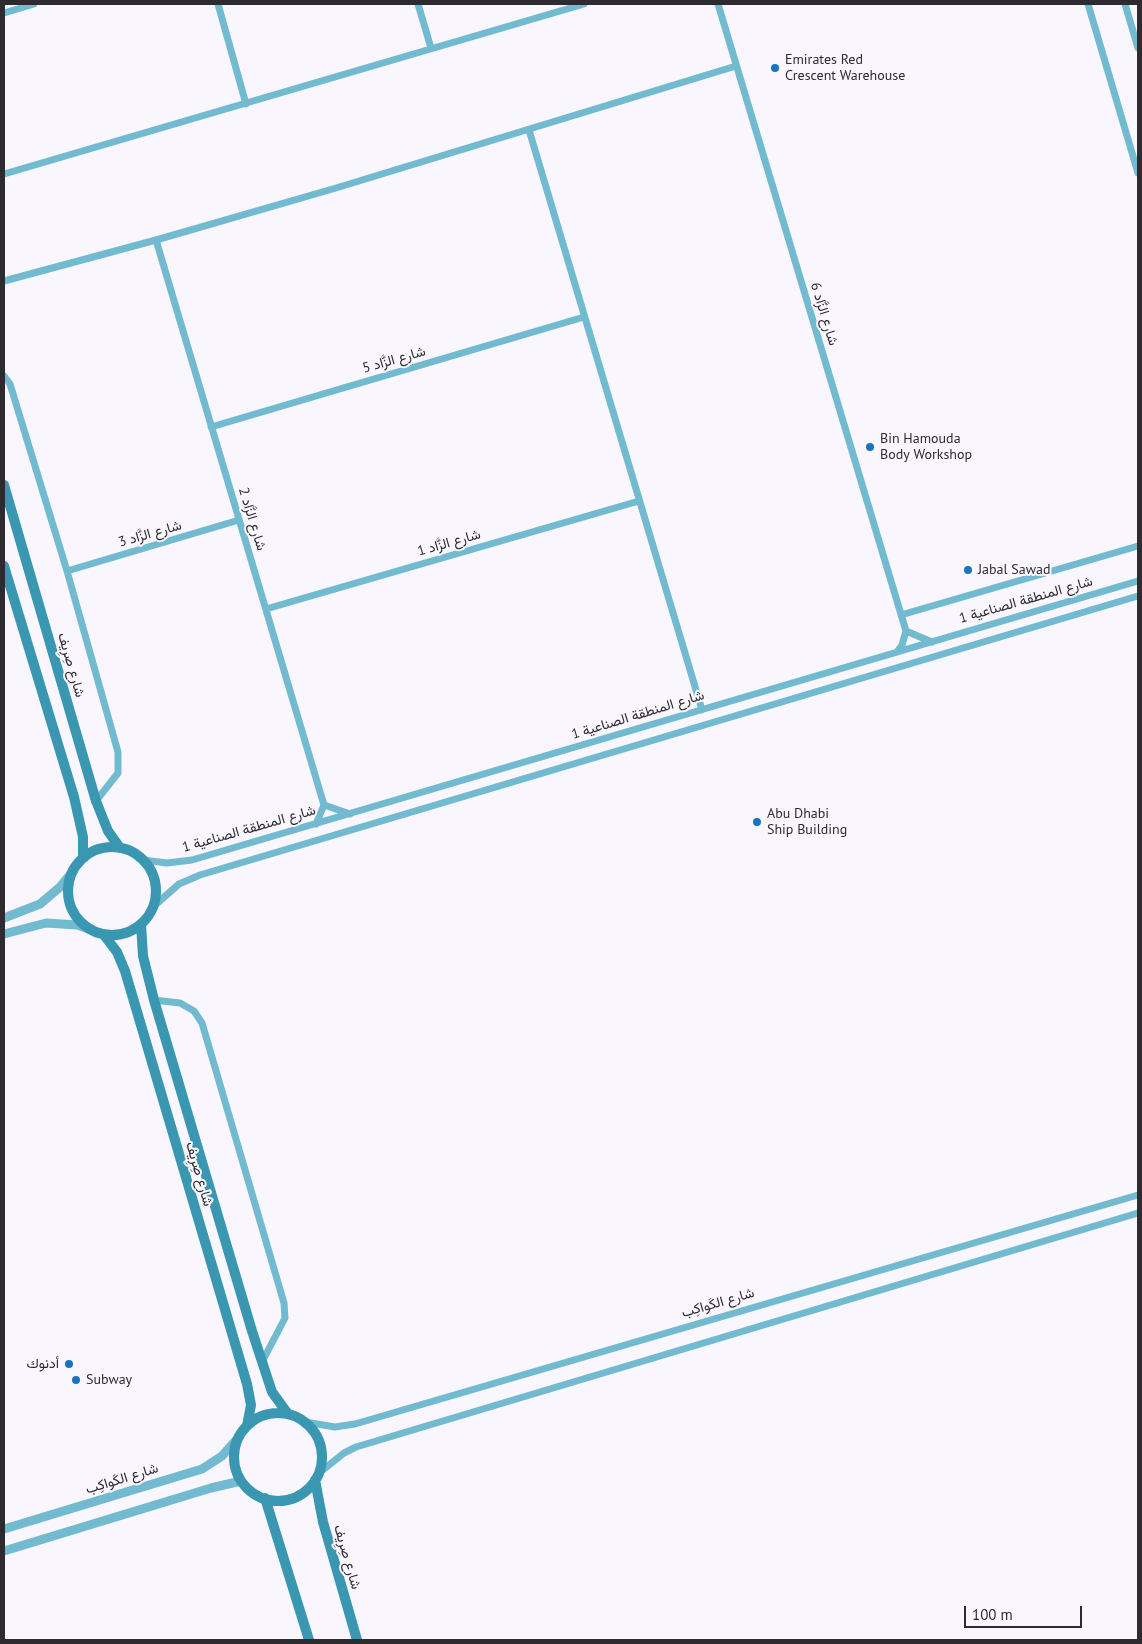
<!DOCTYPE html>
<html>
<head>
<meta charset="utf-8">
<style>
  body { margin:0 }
  #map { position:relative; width:1142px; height:1644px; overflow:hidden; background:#faf6fe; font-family:"PT Sans",sans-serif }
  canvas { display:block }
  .frame { position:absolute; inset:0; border:5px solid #2e2b30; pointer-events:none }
  .scale { position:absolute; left:964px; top:1606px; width:118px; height:22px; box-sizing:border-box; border:2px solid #2e2b30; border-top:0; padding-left:6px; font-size:15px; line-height:18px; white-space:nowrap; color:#2e2b30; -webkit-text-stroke:4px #faf6fe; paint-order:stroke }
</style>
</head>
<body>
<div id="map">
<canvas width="1142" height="1644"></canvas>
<div class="frame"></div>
<div class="scale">100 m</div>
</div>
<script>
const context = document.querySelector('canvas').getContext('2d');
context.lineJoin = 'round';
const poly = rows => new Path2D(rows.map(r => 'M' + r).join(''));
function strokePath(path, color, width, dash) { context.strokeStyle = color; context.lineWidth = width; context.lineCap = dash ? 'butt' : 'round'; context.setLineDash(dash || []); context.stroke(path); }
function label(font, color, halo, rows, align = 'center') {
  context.font = font + ' "PT Sans",Vazirmatn,sans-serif'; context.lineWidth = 4; context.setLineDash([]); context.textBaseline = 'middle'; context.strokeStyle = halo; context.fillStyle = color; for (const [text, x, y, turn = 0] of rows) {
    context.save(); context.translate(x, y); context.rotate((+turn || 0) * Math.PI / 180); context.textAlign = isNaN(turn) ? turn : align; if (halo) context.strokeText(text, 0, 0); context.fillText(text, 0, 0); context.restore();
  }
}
strokePath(poly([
  [218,4,246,104],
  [418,4,431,48],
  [718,4,906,631,902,645,897,652],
  [1088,4,1138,173],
  [1125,4,1138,48],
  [4,13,34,4],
  [529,130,702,710],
  [4,174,584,4],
  [156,240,324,805,316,824],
  [4,281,156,240,336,188,736,66],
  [4,376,10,384,67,571,118,752,118,773,96,801],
  [211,427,584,317],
  [67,571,239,520],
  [266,609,639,501],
  [901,615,1138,546],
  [906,631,932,642],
  [324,805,350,814],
  [143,860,167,863,192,860,1138,581],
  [154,906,179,884,200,875,1138,596],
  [154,1000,180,1003,194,1011,202,1023,284,1303,285,1318,262,1362],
  [305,1422,335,1427,355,1424,1138,1195],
  [319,1473,344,1453,356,1447,1138,1213]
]), '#72bad0', 7);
strokePath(poly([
  [4,918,40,904,60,887,73,871],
  [4,934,46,923,77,925,92,930],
  [4,1529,202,1469,222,1456,238,1438],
  [4,1551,211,1488,241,1481]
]), '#72bad0', 9);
strokePath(poly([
  [4,485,96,801,108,831,120,848],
  [4,566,74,797,83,837,83,858],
  '68 891a44 44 0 1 1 88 0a44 44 0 1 1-88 0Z',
  [141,924,143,956,154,1000,252,1331,272,1392,288,1414],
  [104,935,117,952,125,971,247,1384,251,1405,247,1426],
  '234 1457a44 44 0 1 1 88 0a44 44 0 1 1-88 0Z',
  [315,1480,323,1522,357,1640],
  [265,1498,309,1640]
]), '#3997b2', 10);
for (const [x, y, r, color] of [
  [775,68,5,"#1973c0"],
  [870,447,5,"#1973c0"],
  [968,570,5,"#1973c0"],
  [757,822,5,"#1973c0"],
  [69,1364,5,"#1973c0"],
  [76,1380,5,"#1973c0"]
]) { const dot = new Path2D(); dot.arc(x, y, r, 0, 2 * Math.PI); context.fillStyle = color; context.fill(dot); strokePath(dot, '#faf6fe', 2); }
label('14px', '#2e2b30', '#faf6fe', [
  ["Emirates Red",785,60],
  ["Crescent Warehouse",785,76],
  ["Bin Hamouda",880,439],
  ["Body Workshop",880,455],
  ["Jabal Sawad",978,570],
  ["Abu Dhabi",767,814],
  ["Ship Building",767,830],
  ["أدنوك",59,1364,"right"],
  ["Subway",86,1380]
], 'left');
label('14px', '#2e2b30', '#faf6fe', [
  ["شارع الزَّاد 6",824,314,73],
  ["شارع الزَّاد 5",394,360,-16],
  ["شارع الزَّاد 2",252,519,73],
  ["شارع الزَّاد 3",150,534,-16],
  ["شارع الزَّاد 1",449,543,-16],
  ["شارع المنطقة الصناعية 1",1026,600,-16],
  ["شارع صِرِيف",71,665,74],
  ["شارع المنطقة الصناعية 1",638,715,-17],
  ["شارع المنطقة الصناعية 1",249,829,-16],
  ["شارع صِرِيف",199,1174,74],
  ["شارع الكَواكِب",718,1303,-16],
  ["شارع الكَواكِب",122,1479,-17],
  ["شارع صِرِيف",347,1557,74]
]);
</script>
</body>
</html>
